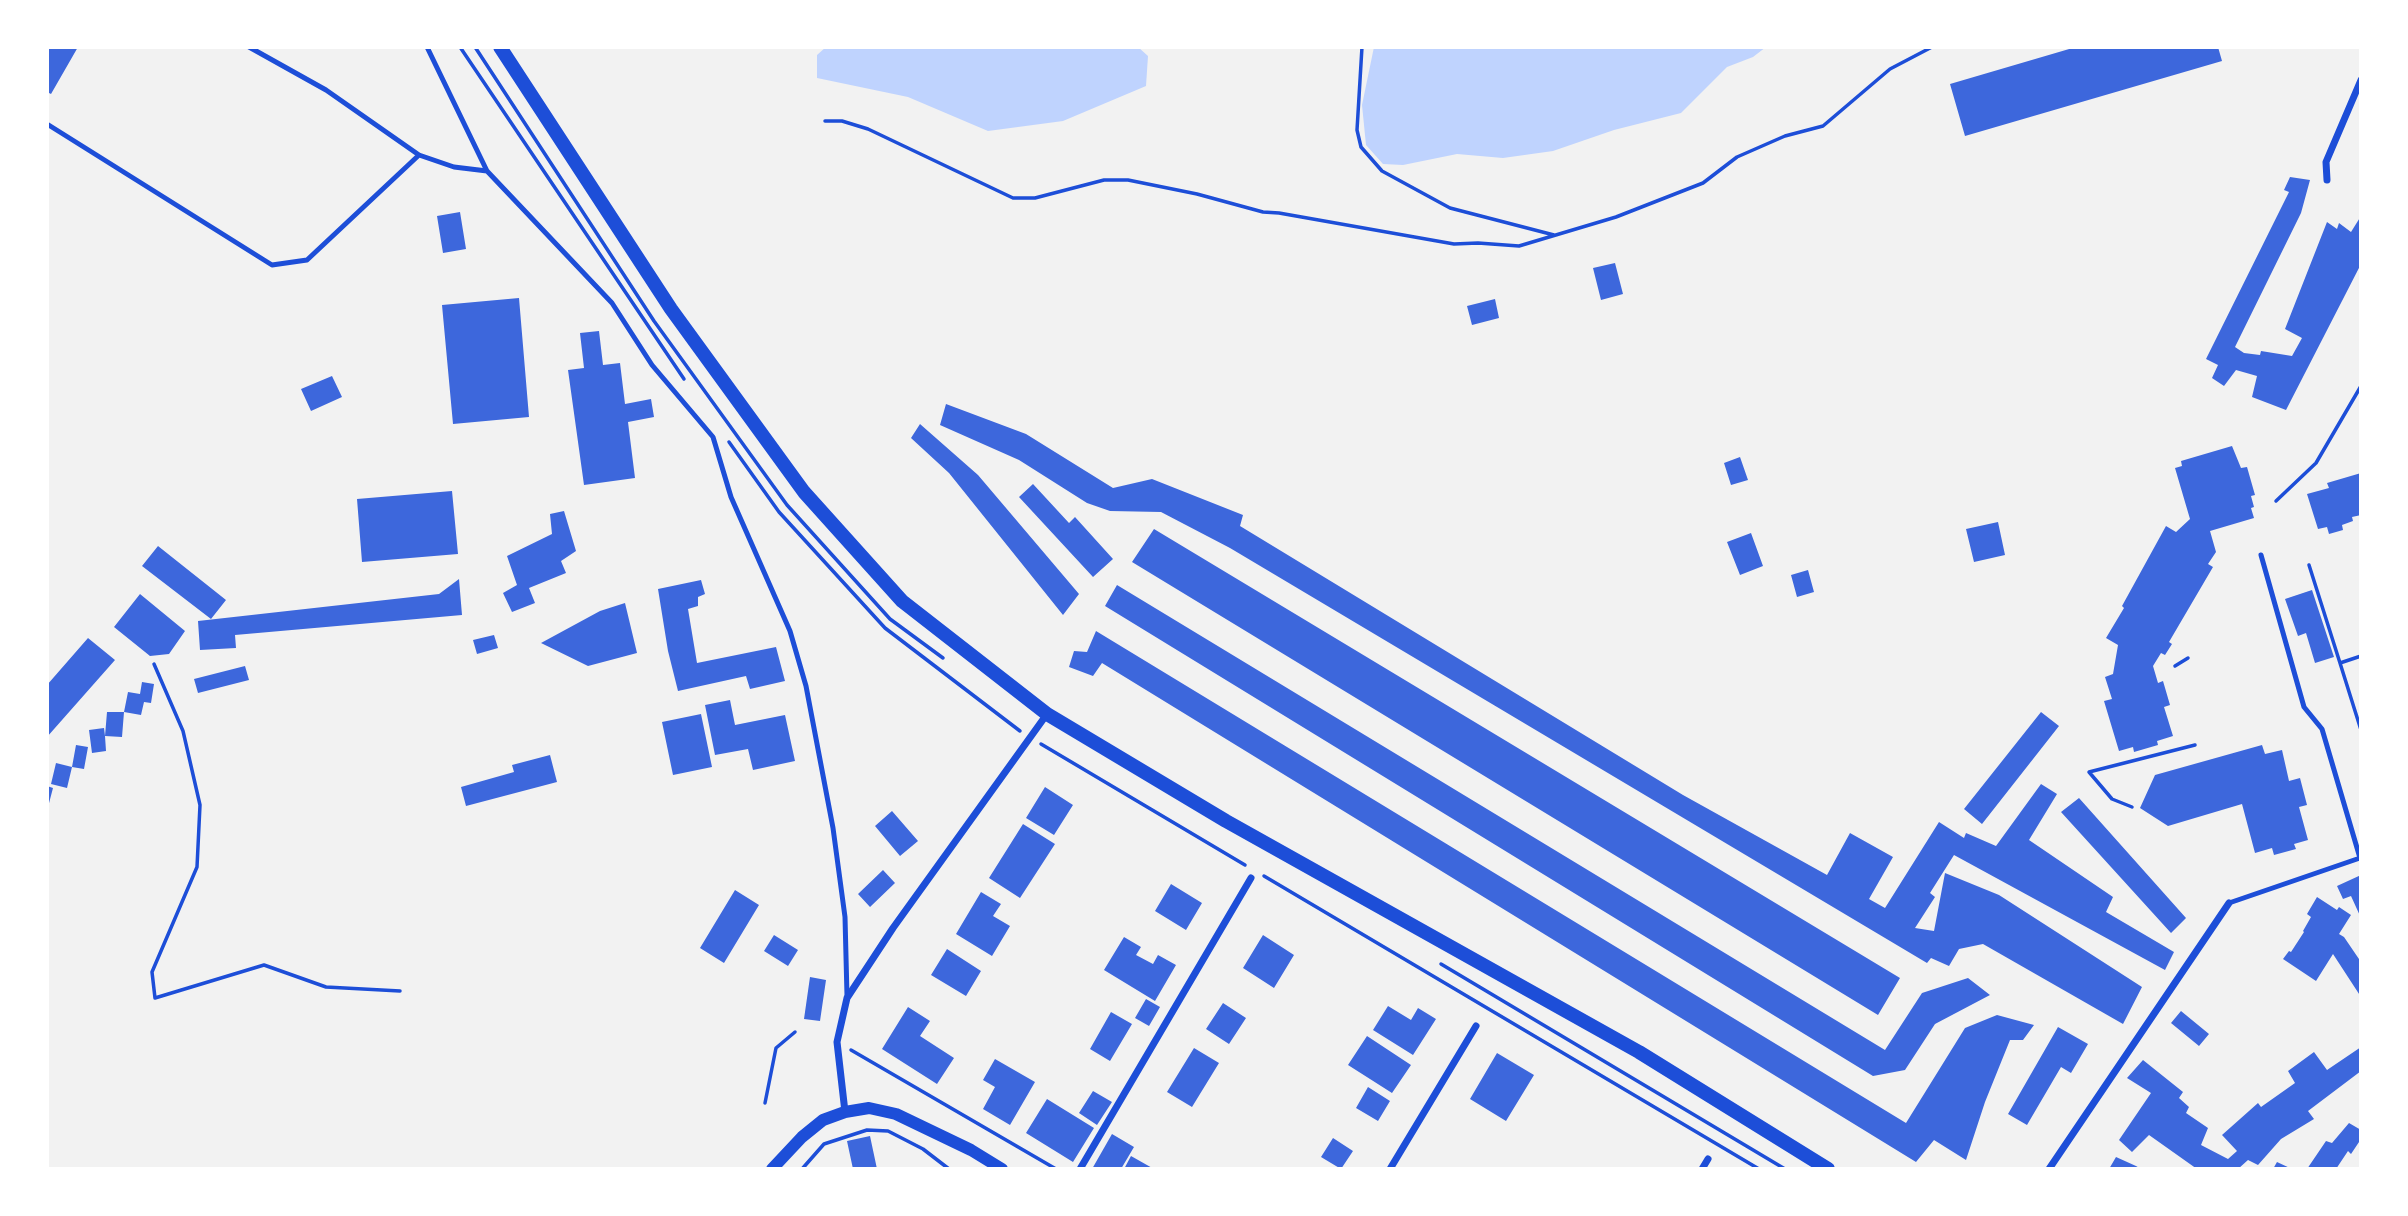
<!DOCTYPE html>
<html>
<head>
<meta charset="utf-8">
<style>
  body { margin:0 }
  #map { position:relative; width:2408px; height:1216px; overflow:hidden; background:#f2f2f2; font-family:Literata,serif }
  canvas { display:block }
  .frame { position:absolute; inset:0; border:49px solid #fff; pointer-events:none }
</style>
</head>
<body>
<div id="map">
<canvas width="2408" height="1216"></canvas>
<div class="frame"></div>
</div>
<script>
const context = document.querySelector('canvas').getContext('2d');
context.lineJoin = 'round';
function fill(path, color) { context.fillStyle = color; context.fill(path, 'evenodd'); }
const poly = rows => new Path2D(rows.map(r => 'M' + r).join(''));
function strokePath(path, color, width, dash) { context.strokeStyle = color; context.lineWidth = width; context.lineCap = dash ? 'butt' : 'round'; context.setLineDash(dash || []); context.stroke(path); }
fill(poly([
  [826,47,1138,47,1148,56,1146,86,1063,121,988,131,908,97,817,78,817,55],
  [1374,47,1481,48,1766,47,1753,57,1727,67,1681,113,1614,130,1553,151,1503,158,1457,154,1403,165,1383,164,1366,145,1362,105]
]), '#bfd3fe');
fill(poly([
  [47,47,78,47,51,94,47,92],
  [2076,47,2218,47,2222,61,1965,136,1950,84],
  [2290,177,2310,180,2301,213,2235,347,2244,353,2260,355,2261,351,2292,356,2302,338,2285,329,2327,222,2337,229,2339,223,2351,232,2361,216,2361,264,2286,410,2252,397,2257,376,2236,370,2224,386,2212,378,2218,365,2206,359,2289,192,2284,190],
  [460,212,466,249,443,253,437,216],
  [1615,263,1623,294,1601,300,1593,268],
  [519,298,529,417,453,424,442,305],
  [1495,299,1499,318,1472,325,1467,306],
  [599,331,603,365,620,363,625,404,651,399,654,417,628,422,635,478,584,485,568,370,584,368,580,333],
  [332,376,342,397,311,411,301,389],
  [946,404,1026,434,1113,488,1152,479,1243,515,1240,526,1683,795,1827,875,1850,833,1893,857,1869,899,1885,908,1939,822,1964,838,1966,833,1996,846,2041,784,2057,794,2029,840,2113,897,2106,912,2174,952,2165,970,1954,855,1930,893,1935,897,1915,928,1934,931,1945,873,1999,895,2142,987,2123,1024,1983,944,1959,949,1949,966,1931,958,1927,963,1230,548,1161,512,1110,511,1087,503,1019,460,940,425],
  [920,424,978,475,1079,594,1063,615,949,473,911,438],
  [2232,446,2241,468,2247,467,2255,495,2251,496,2254,507,2251,508,2254,518,2210,531,2216,552,2208,564,2213,567,2169,642,2172,644,2165,655,2161,653,2153,666,2158,683,2163,681,2170,705,2164,707,2173,736,2157,741,2158,745,2134,752,2133,747,2119,751,2104,701,2112,699,2105,677,2113,674,2118,645,2106,638,2124,608,2122,606,2166,526,2176,532,2190,519,2175,468,2182,466,2181,461],
  [1740,457,1748,480,1731,485,1724,463],
  [2361,473,2361,515,2352,517,2353,521,2342,525,2343,530,2329,534,2327,527,2318,529,2307,494,2329,488,2327,483],
  [1033,484,1069,523,1075,517,1113,559,1093,577,1019,497],
  [452,491,458,554,362,562,357,499],
  [564,511,576,551,561,561,566,573,529,588,535,603,512,612,503,593,517,585,507,556,552,534,550,514],
  [1998,522,2005,555,1974,562,1966,529],
  [1154,529,1900,978,1878,1015,1132,562],
  [1751,533,1763,566,1740,575,1727,542],
  [158,546,226,600,211,619,142,566],
  [1808,570,1814,592,1797,597,1791,575],
  [459,579,462,615,235,635,236,648,200,650,198,621,439,594],
  [701,580,705,594,698,597,698,606,688,609,697,663,776,647,785,681,750,689,746,676,678,691,668,651,658,589],
  [1117,585,1885,1050,1922,993,1968,978,1990,995,1935,1024,1905,1070,1873,1076,1105,606],
  [2312,590,2334,657,2315,663,2306,633,2298,636,2285,599],
  [140,594,185,631,169,654,150,656,114,627],
  [625,603,637,653,588,666,541,643,600,611],
  [1096,631,1906,1123,1965,1028,1997,1015,2034,1025,2023,1040,2010,1040,1985,1102,1966,1160,1934,1140,1916,1162,1102,663,1093,676,1069,667,1074,651,1087,652],
  [494,635,498,648,477,654,473,640],
  [88,638,115,660,47,737,47,685],
  [245,666,249,680,198,693,194,679],
  [142,682,154,684,151,703,144,702,141,715,124,712,128,692,140,694],
  [730,700,735,725,785,715,795,761,753,770,748,749,715,755,705,705],
  [107,712,124,712,122,737,105,736,106,751,92,753,89,730,104,728,105,736],
  [2041,712,2059,726,1982,824,1964,809],
  [701,714,712,767,673,775,662,722],
  [76,745,88,747,84,769,72,767],
  [2262,745,2265,754,2282,750,2289,781,2300,778,2307,805,2299,807,2308,840,2294,844,2296,849,2274,855,2272,848,2255,853,2242,804,2168,826,2140,808,2155,775],
  [550,755,557,782,466,806,461,787,514,772,512,765],
  [56,763,72,767,67,788,51,784],
  [47,786,53,788,48,807,47,807],
  [1045,787,1073,805,1054,835,1026,818],
  [2079,798,2186,918,2171,933,2061,812],
  [892,811,918,841,900,856,875,826],
  [1023,824,1055,844,1020,898,989,878],
  [883,870,895,883,870,907,858,894],
  [2361,875,2361,918,2351,896,2343,899,2337,886],
  [1171,884,1202,903,1186,930,1155,911],
  [735,890,759,905,724,963,700,948],
  [981,892,1001,904,993,916,1010,926,992,956,956,934],
  [2317,897,2337,910,2339,907,2351,915,2339,934,2344,937,2361,962,2361,997,2333,954,2316,981,2283,959,2289,951,2291,952,2304,932,2303,931,2311,917,2307,914],
  [774,935,798,950,788,966,764,951],
  [1263,935,1294,955,1274,988,1243,968],
  [1124,937,1141,947,1136,955,1153,964,1158,955,1176,965,1155,1001,1104,970],
  [947,949,981,971,966,996,931,975],
  [810,977,826,980,820,1021,804,1019],
  [1146,999,1160,1007,1149,1026,1135,1018],
  [1223,1003,1246,1018,1229,1044,1206,1029],
  [1388,1006,1411,1020,1418,1008,1436,1019,1413,1055,1373,1030],
  [908,1007,930,1021,920,1036,954,1058,937,1084,882,1049],
  [2181,1011,2209,1034,2199,1046,2171,1023],
  [1111,1012,1132,1024,1110,1061,1090,1049],
  [2058,1027,2088,1044,2071,1073,2061,1067,2027,1125,2008,1114],
  [1367,1036,1411,1065,1392,1093,1348,1065],
  [2361,1047,2361,1071,2308,1111,2314,1119,2281,1139,2258,1165,2248,1160,2238,1169,2197,1169,2149,1135,2132,1152,2119,1140,2151,1093,2127,1078,2143,1060,2183,1092,2179,1098,2189,1107,2186,1113,2208,1128,2201,1145,2228,1159,2237,1151,2222,1135,2258,1103,2261,1107,2295,1083,2288,1071,2314,1052,2327,1070],
  [1194,1048,1219,1063,1192,1107,1167,1092],
  [1497,1053,1534,1075,1506,1121,1470,1099],
  [995,1059,1035,1082,1010,1125,983,1109,995,1087,983,1080],
  [1368,1087,1390,1101,1378,1121,1356,1108],
  [1093,1091,1112,1102,1097,1125,1079,1113],
  [1047,1099,1094,1128,1073,1162,1026,1133],
  [2349,1123,2361,1130,2361,1139,2351,1154,2348,1151,2336,1169,2307,1169,2326,1141,2332,1143],
  [1112,1134,1134,1147,1121,1169,1092,1169],
  [870,1136,877,1169,853,1169,847,1141],
  [1333,1138,1353,1151,1341,1169,1321,1157],
  [1131,1156,1154,1169,1124,1169],
  [2116,1157,2136,1166,2141,1169,2109,1169],
  [2277,1162,2292,1169,2273,1169]
]), '#3d67dc');
strokePath(poly([
  [460,47,684,379],
  [475,47,654,321,787,505,890,619,943,658],
  [1362,47,1357,130,1361,147,1382,171,1450,208,1554,235],
  [825,121,842,121,868,129,1013,198,1035,198,1104,180,1128,180,1197,194,1263,212,1279,213,1454,244,1478,243,1519,246,1616,217,1703,183,1737,157,1785,136,1823,126,1890,69,1932,47],
  [729,442,779,512,885,628,1020,731],
  [2276,501,2316,463,2361,386],
  [2309,565,2340,663],
  [2361,656,2340,663,2361,730],
  [154,664,183,731,200,805,197,867,152,972,155,998,264,965,326,987,400,991],
  [2175,666,2188,658],
  [1041,744,1245,865],
  [2132,807,2112,799,2089,772,2195,745],
  [1264,876,1759,1169],
  [1441,964,1785,1169],
  [851,1050,1056,1169],
  [765,1103,776,1048,795,1032],
  [802,1169,824,1144,867,1130,888,1131,923,1149,949,1169]
]), '#1d4ed8', 3.5);
strokePath(poly([
  [427,47,487,171,612,303,652,365,713,437,731,497,790,631,806,686,833,828,845,917,847,996],
  [47,124,272,265,307,260,419,155,326,90,249,47],
  [419,155,454,167,487,171],
  [2229,903,2360,858,2322,729,2304,707,2261,555]
]), '#1d4ed8', 5);
strokePath(poly([
  [2327,180,2326,162,2361,80],
  [845,1112,837,1042,847,998,893,928,1047,714],
  [1080,1169,1251,878],
  [1390,1169,1476,1026],
  [1702,1169,1708,1159],
  [2049,1169,2229,903]
]), '#1d4ed8', 7);
strokePath(poly([
  [772,1169,802,1137,823,1120,845,1112,869,1108,896,1114,971,1150,1002,1169]
]), '#1d4ed8', 12);
strokePath(poly([
  [500,47,671,309,804,492,902,601,1047,714,1226,821,1639,1052,1828,1169]
]), '#1d4ed8', 14);
</script>
</body>
</html>
